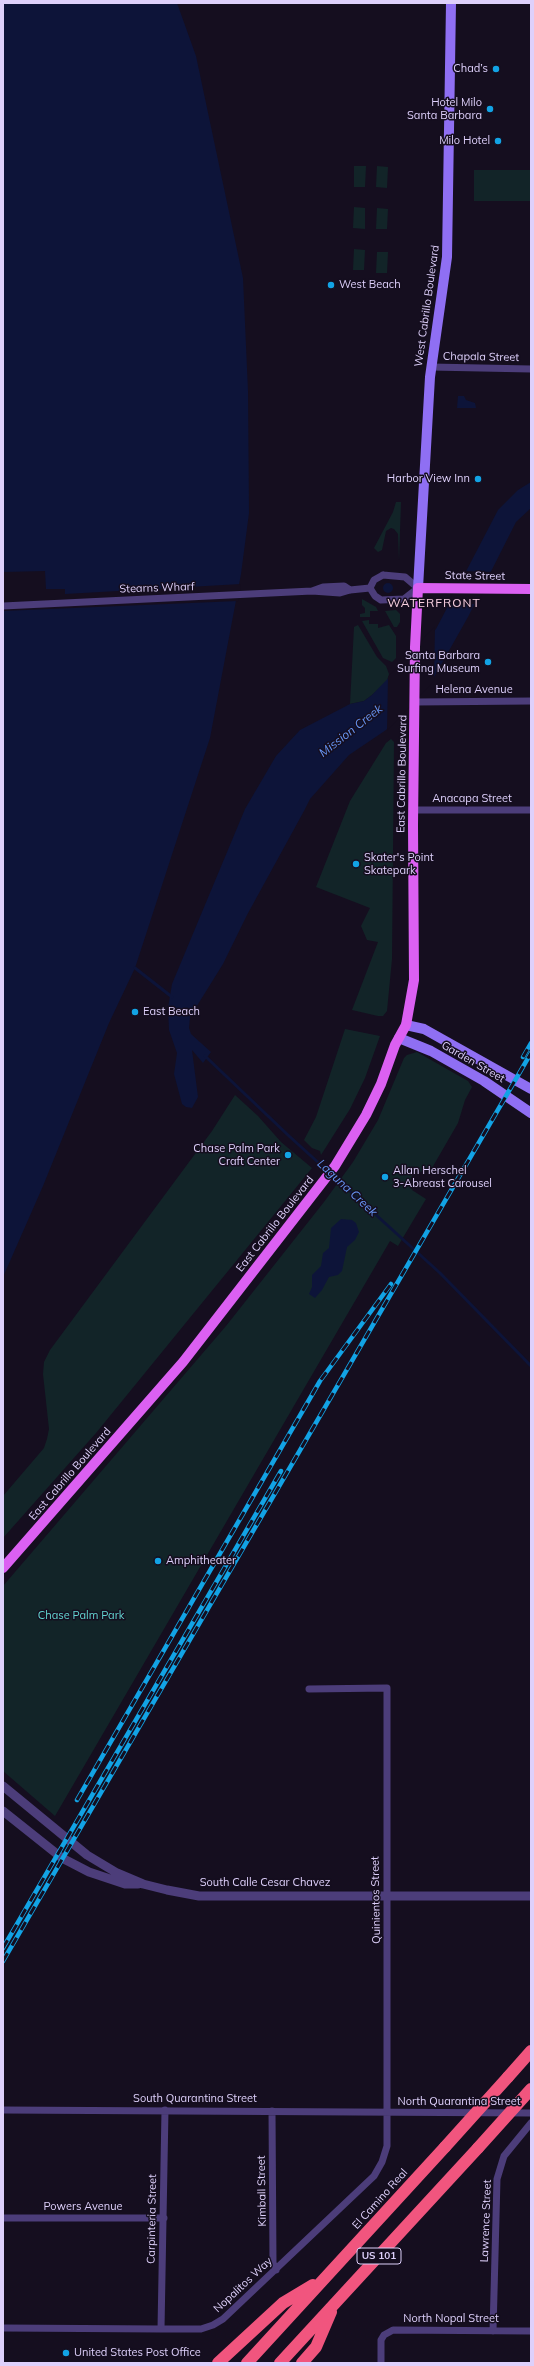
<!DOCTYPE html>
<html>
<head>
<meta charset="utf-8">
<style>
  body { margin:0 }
  #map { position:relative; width:534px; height:2366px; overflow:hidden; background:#150e1f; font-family:Mulish,sans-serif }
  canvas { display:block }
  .frame { position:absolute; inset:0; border:4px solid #ded0fb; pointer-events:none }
</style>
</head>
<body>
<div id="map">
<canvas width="534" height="2366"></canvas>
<div class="frame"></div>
</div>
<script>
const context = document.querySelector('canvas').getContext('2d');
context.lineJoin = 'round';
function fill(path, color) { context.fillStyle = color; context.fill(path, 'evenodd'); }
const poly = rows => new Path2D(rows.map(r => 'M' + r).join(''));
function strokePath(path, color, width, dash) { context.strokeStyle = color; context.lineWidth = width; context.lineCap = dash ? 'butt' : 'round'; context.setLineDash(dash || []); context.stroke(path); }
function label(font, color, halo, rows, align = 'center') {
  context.font = font + ' Mulish,sans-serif'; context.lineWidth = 3; context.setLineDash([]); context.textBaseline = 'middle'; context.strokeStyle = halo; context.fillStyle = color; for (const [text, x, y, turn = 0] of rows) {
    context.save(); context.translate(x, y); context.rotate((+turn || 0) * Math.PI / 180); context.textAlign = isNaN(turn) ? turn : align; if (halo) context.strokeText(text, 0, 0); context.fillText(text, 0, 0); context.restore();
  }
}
fill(poly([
  [354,166,366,166,365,187,354,187],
  [377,166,388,167,387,188,376,187],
  [474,170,531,170,531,201,474,201],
  [354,207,365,208,365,229,353,228],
  [377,208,388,209,387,229,376,229],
  [354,249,365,250,364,270,353,270],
  [377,252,388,252,387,273,376,273],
  [396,502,401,502,399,560,398,534,394,529,391,528,386,531,382,550,378,552,374,548,393,512],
  [362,599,376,607,378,611,370,611,370,617,360,617,360,614,365,613,365,608,362,605],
  [396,610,400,614,400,622,397,627,394,627,385,611],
  [369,620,369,624,378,624,378,628,389,625,396,636,396,658,392,662,383,658,362,621],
  [358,625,377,657,386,666,389,674,387,681,372,695,364,701,350,704,354,627],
  [391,739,394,742,392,959,387,1011,383,1016,378,1016,352,1010,378,942,367,940,361,926,370,908,316,887,350,801,386,743],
  [345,1029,380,1036,365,1078,350,1109,321,1155,320,1151,312,1148,304,1140,316,1117],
  [417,1052,468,1081,472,1087,465,1100,458,1123,432,1168,429,1171,417,1172,411,1177,410,1182,412,1190,426,1199,398,1246,390,1241,55,1816,3,1771,3,1586,226,1326,324,1202,353,1162,378,1120,404,1058,407,1055],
  [235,1095,258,1116,281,1142,312,1168,96,1433,3,1538,3,1496,44,1448,47,1439,49,1429,43,1374,44,1362,50,1350,212,1131]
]), '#122428');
fill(poly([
  [3,3,177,3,196,56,243,278,248,391,249,513,241,574,210,738,135,968,109,1023,43,1186,3,1277],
  [458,396,464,396,466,400,475,403,476,408,457,408],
  [531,482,531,508,516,522,468,617,433,679,386,730,349,755,310,799,304,811,247,915,223,964,190,1017,189,1028,191,1034,211,1052,203,1063,192,1050,198,1097,192,1108,186,1107,182,1104,174,1074,177,1053,169,1030,168,1008,172,984,245,809,276,756,300,730,350,704,364,701,372,695,436,629,498,510,518,490],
  '383 588a5 5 0 1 1 10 0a5 5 0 1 1-10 0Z',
  [341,1219,352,1220,356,1223,359,1232,355,1240,347,1247,342,1271,338,1275,329,1277,322,1290,315,1298,309,1294,312,1287,312,1275,321,1266,323,1253,329,1248,331,1228]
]), '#0d1439');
fill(poly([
  [45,571,46,589,65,589,65,594,241,584,238,601,3,611,3,572],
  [464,571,494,572,477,604,447,604],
  [435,626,434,681,387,731,388,677]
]), '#150e1f');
strokePath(poly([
  [135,968,172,997],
  [205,1056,289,1136,440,1273,531,1366]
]), '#0d1439', 3);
strokePath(poly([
  [431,367,531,369],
  [383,575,405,577,418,588,404,599,381,600,375,596,370,588,374,580,383,575],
  [312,591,323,587,344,586,350,590],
  [3,606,312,591,340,593,350,590,370,588],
  [416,702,531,701],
  [413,810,531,810],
  [3,2110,531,2113],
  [272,2111,273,2263,276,2270],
  [3,2218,164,2218],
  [3,2328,161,2329,201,2329,213,2325,223,2319,374,2176,382,2162,387,2146,387,1688,309,1689],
  [161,2329,165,2110],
  [493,2331,497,2179,504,2156,531,2123],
  [381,2363,381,2340,384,2335,393,2330,531,2331]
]), '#4c3d7a', 7);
strokePath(poly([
  [3,1786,87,1855,117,1873,143,1884,167,1890,199,1896,531,1896],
  [3,1811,62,1858,89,1872,125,1884,138,1884]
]), '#4c3d7a', 9);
strokePath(poly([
  [418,588,430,377,447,257,451,3],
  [406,1025,424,1029,531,1089],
  [399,1038,431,1051,484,1081,531,1113]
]), '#8f6ff3', 10);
strokePath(poly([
  [3,1568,183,1362,335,1166,366,1115,381,1084,395,1045,406,1025,414,980,413,825,415,647,418,588,531,589]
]), '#db60f2', 10);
strokePath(poly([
  [508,2077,531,2051],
  [218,2363,283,2303,313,2285],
  [247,2363,445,2147],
  [280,2363,478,2148],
  [302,2363,316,2347,331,2312]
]), '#f1557e', 12);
const rail = poly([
  [523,1057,531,1043],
  [77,1800,320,1381,391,1284],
  [3,1948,281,1471],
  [3,1961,531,1053]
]);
strokePath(rail, '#12a3e5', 4.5);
strokePath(rail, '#150e1f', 3, [9]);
strokePath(poly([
  [445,2147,508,2077],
  [478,2148,531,2089]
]), '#f1557e', 12);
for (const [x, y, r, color] of [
  [496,69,4,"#12a3e5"],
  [490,109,4,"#12a3e5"],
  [498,141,4,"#12a3e5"],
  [331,285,4,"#12a3e5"],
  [478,479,4,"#12a3e5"],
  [488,662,4,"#12a3e5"],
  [356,864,4,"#12a3e5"],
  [135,1012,4,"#12a3e5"],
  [288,1155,4,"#12a3e5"],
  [385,1177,4,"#12a3e5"],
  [158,1561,4,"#12a3e5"],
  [66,2353,4,"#12a3e5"]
]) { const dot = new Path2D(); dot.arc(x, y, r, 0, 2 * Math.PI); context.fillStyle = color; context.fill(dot); strokePath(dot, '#150e1f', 1.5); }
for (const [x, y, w] of [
  [379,2256,44]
]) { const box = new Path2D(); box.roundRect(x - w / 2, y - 8, w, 16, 3); context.fillStyle = '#150e1f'; context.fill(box); strokePath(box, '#ded0fb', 1); }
label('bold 10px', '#ded0fb', null, [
  ["US 101",379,2256]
]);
label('11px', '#ded0fb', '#150e1f', [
  ["Chad’s",488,69],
  ["Hotel Milo",482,103],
  ["Santa Barbara",482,116],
  ["Milo Hotel",490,141],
  ["West Beach",339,285,"left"],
  ["Harbor View Inn",470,479],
  ["Santa Barbara",480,656],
  ["Surfing Museum",480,669],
  ["Skater's Point",364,858,"left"],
  ["Skatepark",364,871,"left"],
  ["East Beach",143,1012,"left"],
  ["Chase Palm Park",280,1149],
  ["Craft Center",280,1162],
  ["Allan Herschel",393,1171,"left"],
  ["3-Abreast Carousel",393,1184,"left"],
  ["Amphitheater",166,1561,"left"],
  ["United States Post Office",74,2353,"left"]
], 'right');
label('11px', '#ded0fb', '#150e1f', [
  ["West Cabrillo Boulevard",427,306,-82],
  ["Chapala Street",481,357,1],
  ["State Street",475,576,1],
  ["Stearns Wharf",157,588,-2],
  ["Helena Avenue",474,690],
  ["East Cabrillo Boulevard",402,774,-89],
  ["Anacapa Street",472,799],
  ["Garden Street",473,1062,30],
  ["East Cabrillo Boulevard",275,1224,-52],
  ["East Cabrillo Boulevard",70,1474,-49],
  ["South Calle Cesar Chavez",265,1883],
  ["Quinientos Street",376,1900,-91],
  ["South Quarantina Street",195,2099],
  ["North Quarantina Street",459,2102],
  ["Kimball Street",262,2191,-91],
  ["El Camino Real",380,2199,-48],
  ["Powers Avenue",83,2207],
  ["Carpinteria Street",152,2219,-89],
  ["Lawrence Street",486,2221,-88],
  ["Nopalitos Way",243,2285,-43],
  ["North Nopal Street",451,2319]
]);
label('11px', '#62d5d1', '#150e1f', [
  ["Chase Palm Park",81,1616]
]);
context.letterSpacing = '1px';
label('12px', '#fbd2e3', '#150e1f', [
  ["WATERFRONT",434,603]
]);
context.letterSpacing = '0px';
label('italic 12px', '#6694f3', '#150e1f', [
  ["Mission Creek",351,731,-38],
  ["Laguna Creek",347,1188,43]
]);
</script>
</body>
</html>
